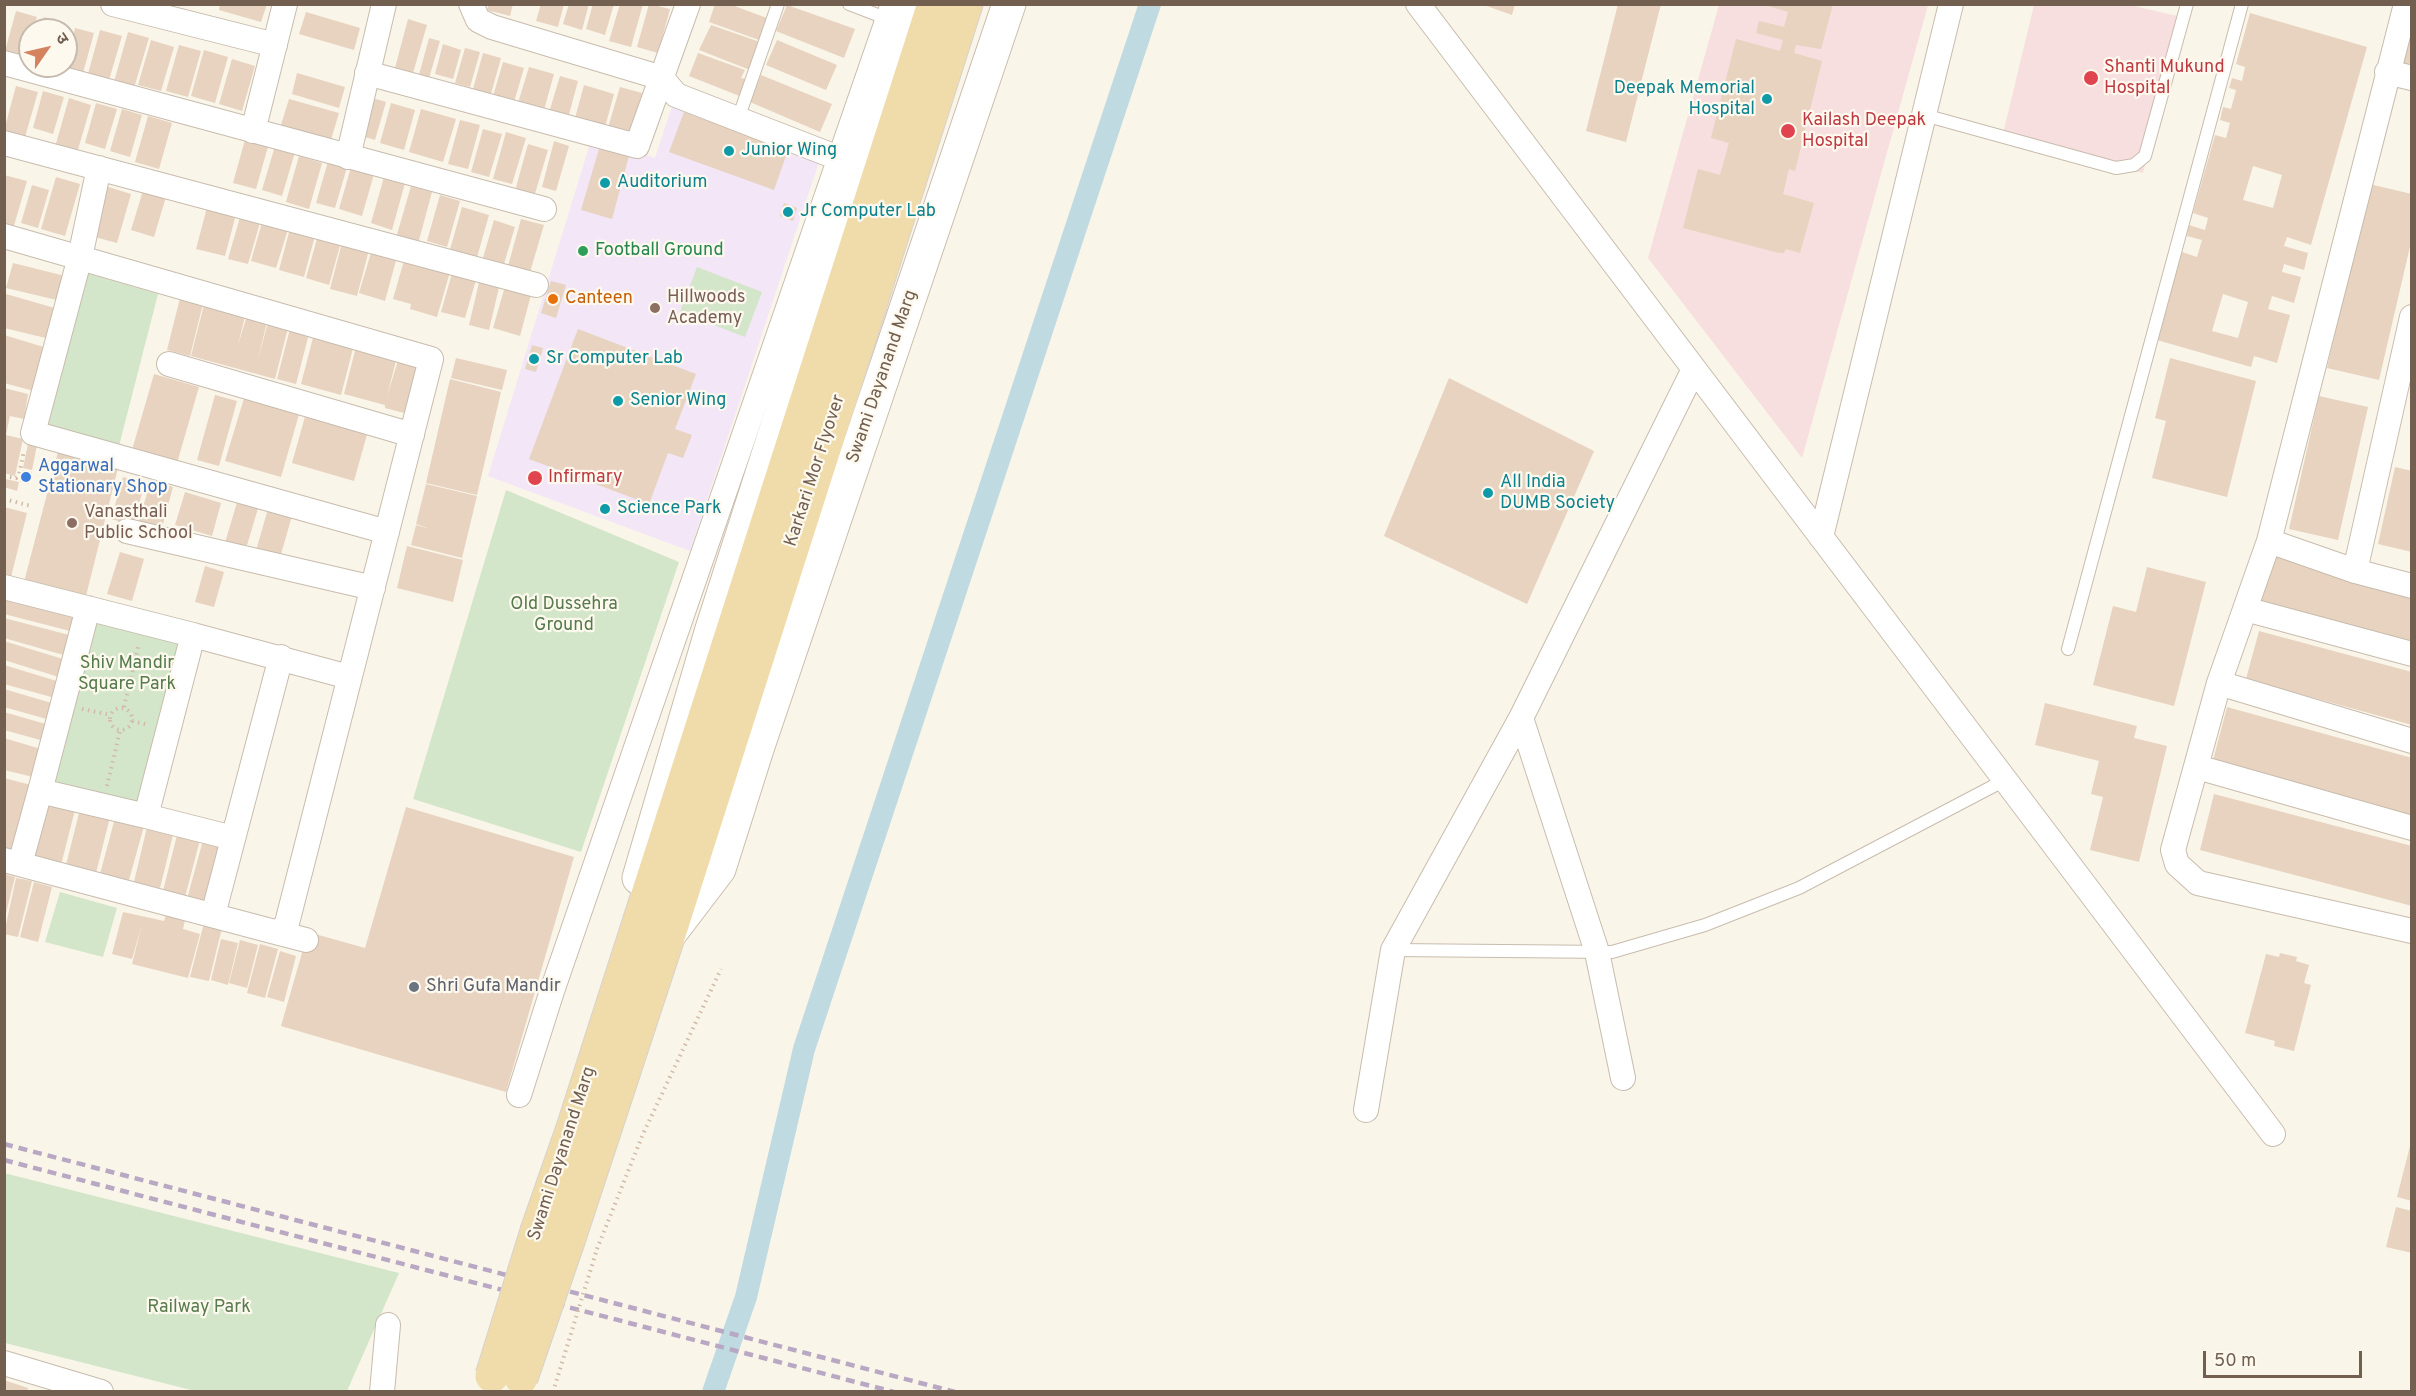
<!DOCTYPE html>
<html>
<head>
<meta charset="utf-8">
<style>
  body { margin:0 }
  #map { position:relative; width:2416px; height:1396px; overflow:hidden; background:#faf5e9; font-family:Overpass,"Noto Sans Devanagari",sans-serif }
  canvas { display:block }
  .frame { position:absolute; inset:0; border:6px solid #725f50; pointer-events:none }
  .north { position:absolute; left:18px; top:18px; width:60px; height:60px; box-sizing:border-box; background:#fdf9ef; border:2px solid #c5bbaf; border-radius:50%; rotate:56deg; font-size:16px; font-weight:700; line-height:24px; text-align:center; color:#725f50 }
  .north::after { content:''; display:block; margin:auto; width:21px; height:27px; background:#d5825e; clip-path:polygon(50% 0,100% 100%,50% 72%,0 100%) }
  .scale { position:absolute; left:2203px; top:1351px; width:159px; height:27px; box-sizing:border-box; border:3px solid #725f50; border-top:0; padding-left:8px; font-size:18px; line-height:21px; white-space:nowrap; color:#725f50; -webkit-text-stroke:4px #fdf9ef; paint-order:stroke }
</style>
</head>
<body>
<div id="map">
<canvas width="2416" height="1396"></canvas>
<div class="frame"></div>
<div class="north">उ</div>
<div class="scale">50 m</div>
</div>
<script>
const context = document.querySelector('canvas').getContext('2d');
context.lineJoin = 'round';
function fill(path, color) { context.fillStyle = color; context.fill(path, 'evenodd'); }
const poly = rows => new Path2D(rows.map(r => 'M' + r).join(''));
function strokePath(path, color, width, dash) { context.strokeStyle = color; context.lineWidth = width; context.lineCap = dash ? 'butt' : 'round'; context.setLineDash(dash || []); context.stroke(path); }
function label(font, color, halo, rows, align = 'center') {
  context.font = font + ' Overpass,sans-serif'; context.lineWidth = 4.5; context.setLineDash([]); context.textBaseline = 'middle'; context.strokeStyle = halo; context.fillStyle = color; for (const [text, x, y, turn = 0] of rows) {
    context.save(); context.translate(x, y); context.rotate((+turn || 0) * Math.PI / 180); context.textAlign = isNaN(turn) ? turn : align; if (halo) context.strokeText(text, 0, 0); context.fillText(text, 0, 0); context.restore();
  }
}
fill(poly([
  [673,103,822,153,690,551,488,476,592,137,655,158]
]), '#f2e6f7');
fill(poly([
  [1719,5,1928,5,1802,458,1648,258],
  [2034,5,2130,5,2181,17,2143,173,2002,138]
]), '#f7dedf');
fill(poly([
  [697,267,762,292,745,337,680,312],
  [86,273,158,294,119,446,47,426],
  [506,490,679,562,581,852,413,799],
  [94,615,187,640,140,808,48,788],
  [60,892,117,908,103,957,45,942],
  [4,1173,399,1273,347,1391,195,1391,5,1343]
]), '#d3e6c9');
strokePath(poly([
  [713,1392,746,1297,804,1049,1150,4]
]), '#c0dae2', 22);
fill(poly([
  [220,4,267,4,261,22,219,10],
  [489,4,513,4,510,16,487,10],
  [541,4,564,4,558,27,536,21],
  [569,4,589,4,582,30,563,24],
  [593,4,614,4,605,35,586,29],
  [620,4,643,4,631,47,609,41],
  [649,4,670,9,658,53,637,47],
  [715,4,729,4,767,18,759,40,709,22],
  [1481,4,1515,4,1512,15],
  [1618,4,1661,4,1626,142,1586,131],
  [1762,4,1833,4,1821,49,1796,45,1794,53,1822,61,1795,171,1789,169,1783,194,1814,203,1800,253,1786,249,1784,253,1779,253,1683,228,1698,169,1720,175,1729,143,1711,138,1736,39,1780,51,1783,40,1756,33,1759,21,1784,27,1788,12],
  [2412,4,2412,74,2393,69],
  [787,5,855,29,844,58,776,31],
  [16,11,37,17,33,30,30,30,25,57,5,51],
  [306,12,360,28,354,50,299,34],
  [2250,13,2367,47,2311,245,2287,237,2284,246,2308,253,2304,270,2284,264,2282,272,2301,277,2294,303,2272,296,2268,309,2290,315,2277,363,2254,356,2251,367,2157,340,2182,252,2197,257,2202,240,2187,236,2189,225,2205,230,2208,218,2193,213,2215,135,2226,138,2230,123,2220,120,2223,107,2231,109,2236,90,2229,88,2232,78,2242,81,2245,67,2236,64],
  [2253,166,2282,175,2273,208,2243,200],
  [2223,294,2248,302,2238,338,2212,331],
  [44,17,64,23,62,30,40,30],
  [408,19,427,25,413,73,395,68],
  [711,25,760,42,750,70,699,50],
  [75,28,94,33,81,80,61,75,63,66,66,66],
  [100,30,122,36,109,80,88,74],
  [128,32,149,38,134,88,114,82],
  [429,38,440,41,427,85,417,82],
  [151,40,174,47,161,91,138,85],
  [777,40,837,65,826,90,766,65],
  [443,44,461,50,453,79,435,74],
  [179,45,201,51,188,97,166,91],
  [465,48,480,52,470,87,455,83],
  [204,50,228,57,215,103,191,96],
  [483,53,501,58,489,101,471,96],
  [698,53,745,70,741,78,746,79,742,97,689,76],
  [232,59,255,66,242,111,219,104],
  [503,62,524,68,512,109,491,103],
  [529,67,554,74,544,110,518,103],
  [297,73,345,87,339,108,292,94],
  [761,75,832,104,820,132,750,102],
  [560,76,578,81,567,122,548,116],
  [584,85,614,94,604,131,574,122],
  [16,86,38,92,25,137,4,131],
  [620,87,642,93,630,137,607,131],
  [43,91,64,97,53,134,33,128],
  [366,96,386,102,375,140,355,134],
  [69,98,91,105,77,153,55,147],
  [289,99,339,113,330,143,280,128],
  [96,103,117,109,105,149,85,143],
  [391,103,415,110,404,150,380,143],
  [122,109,142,115,130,157,110,151],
  [421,109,456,119,443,162,409,152],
  [684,112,788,150,774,190,669,152],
  [148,116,172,123,159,169,135,162],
  [460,120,480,125,468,169,448,164],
  [483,129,502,134,489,177,471,172],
  [506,132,526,138,512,184,493,179],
  [246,136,269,143,256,189,233,183],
  [554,141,569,146,556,191,542,187],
  [528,144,548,150,534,197,515,191],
  [275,146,295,152,282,196,262,190],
  [599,149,629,156,612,219,581,210],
  [299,156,322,163,309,209,286,202],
  [329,158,348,164,335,208,316,203],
  [351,167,374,174,362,216,339,209],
  [4,175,27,181,13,229,4,227],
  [56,177,80,184,65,236,41,229],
  [384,177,405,183,392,230,371,223],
  [145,184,168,190,154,237,131,230],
  [2369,184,2412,194,2412,238,2379,380,2327,368],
  [32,185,49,190,38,228,21,223],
  [105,186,131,194,117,243,91,236],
  [411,186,432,192,418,244,396,238],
  [440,195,460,201,447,247,427,241],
  [209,200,238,207,225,256,196,249],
  [784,203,797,208,793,221,780,216],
  [462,207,489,215,476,261,449,253],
  [242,210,262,216,248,264,228,259],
  [263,219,289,226,276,268,251,261],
  [521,219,544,225,530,272,508,266],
  [494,220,515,227,501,274,480,268],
  [292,221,317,228,304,277,279,270],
  [320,228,343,235,329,285,306,278],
  [344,235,371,242,357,296,330,289],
  [373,246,398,253,385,301,359,293],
  [405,257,452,265,437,317,410,309,411,304,393,299],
  [13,263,65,276,61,301,6,288],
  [454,266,478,273,465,318,441,312],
  [481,274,501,279,489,330,469,325],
  [551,281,566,285,556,318,541,313],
  [506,283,532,291,520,336,493,328],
  [182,290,205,296,190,356,167,350],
  [6,294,58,309,50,339,4,328],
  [206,297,247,308,238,345,249,309,269,314,257,363,270,315,290,320,275,379,191,356],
  [292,321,311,326,296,384,277,379],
  [316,326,356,337,341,395,301,384],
  [578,329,696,374,675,429,692,435,683,458,668,453,649,504,529,459],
  [360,331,401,341,387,396,401,351,425,358,408,414,385,408,385,405,344,394],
  [4,335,47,348,34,391,4,383],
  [532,345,543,348,536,372,525,369],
  [456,358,507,370,502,390,451,378],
  [2170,358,2256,381,2227,497,2152,478,2166,421,2155,418],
  [154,374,199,387,177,463,132,450],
  [1449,378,1594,451,1527,604,1384,536],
  [450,379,501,392,477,495,426,483],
  [4,388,28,394,24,419,10,416,6,435,23,439,15,476,4,473],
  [215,395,237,401,219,466,197,460],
  [245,395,300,411,281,477,225,461],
  [2319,396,2368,407,2338,540,2289,529],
  [306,413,368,431,354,481,292,463],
  [28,444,37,445,32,470,23,468],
  [59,448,119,464,86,596,24,582],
  [2395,467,2412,471,2412,552,2378,544],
  [23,470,32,472,29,484,20,482],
  [123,477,145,483,133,525,111,519],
  [5,479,19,482,17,491,4,487],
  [151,480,173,487,161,531,138,524],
  [426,484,477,496,462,558,411,545,416,525,430,529,416,524],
  [185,492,221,503,212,536,175,525],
  [238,499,259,505,245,552,224,546],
  [4,507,27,513,10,581,4,580],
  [268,509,292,516,279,561,255,554],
  [407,546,463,560,453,602,397,588],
  [120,552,144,559,132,601,107,594],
  [2271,554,2412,592,2412,648,2257,606],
  [205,566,224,572,214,607,195,602],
  [2147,567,2206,582,2174,706,2093,685,2113,606,2136,612],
  [4,594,79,613,74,632,4,614],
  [4,618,73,636,67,656,4,638],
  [2259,631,2412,672,2412,725,2246,679],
  [4,641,66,660,62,678,4,660],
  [4,665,60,682,55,698,4,684],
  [4,689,55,704,50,720,4,707],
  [2045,703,2137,726,2134,738,2167,746,2139,862,2090,850,2103,797,2091,794,2099,761,2035,745],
  [2227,707,2412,758,2412,819,2212,764],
  [4,712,49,725,44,741,4,730],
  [4,738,41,749,33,777,4,770],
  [4,778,31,785,14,855,4,852],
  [2214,794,2412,846,2412,906,2200,850],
  [43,799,76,806,61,865,28,858],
  [406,807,574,857,506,1092,281,1026,308,932,365,948],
  [80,809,110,817,96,873,66,865],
  [115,818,144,826,129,880,100,874],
  [147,827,173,835,160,888,134,882],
  [177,835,200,840,185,897,163,891],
  [203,840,226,846,210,904,187,899],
  [4,874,15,877,5,917,4,917],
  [16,878,32,881,18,937,4,934],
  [34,882,52,887,38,942,20,937],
  [123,912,164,921,166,915,185,920,183,929,200,934,188,978,132,964,142,924,132,959,112,954],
  [204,923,222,928,209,981,190,977],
  [221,939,238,943,228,985,211,980],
  [240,940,258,945,247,988,229,983],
  [260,944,278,949,265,998,247,993],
  [280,951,296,956,284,1002,267,997],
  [2280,953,2297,957,2296,961,2309,965,2304,983,2311,985,2294,1051,2274,1046,2275,1041,2245,1033,2266,954,2279,957],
  [2411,1142,2412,1142,2412,1201,2397,1197],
  [2396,1207,2412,1211,2412,1253,2386,1247],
  [4,1380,28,1388,27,1392,4,1392]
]), '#e7d3bf');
const service = poly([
  [849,4,888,19],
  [1924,115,2116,168,2134,165,2145,156,2187,4],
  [738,119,778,4],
  [2068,649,2242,4],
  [1393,950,1612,952,1705,925,1799,888,2005,780]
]);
const minor = poly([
  [113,4,275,45],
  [471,4,478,20,492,27,662,78,676,95,841,159],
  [1418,4,2273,1134],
  [2406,4,2269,541,2219,683,2173,850,2177,864,2198,883,2412,931],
  [4,63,544,209],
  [2387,72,2412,78],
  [367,73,637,146,688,4],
  [253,131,285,4],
  [4,143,536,285],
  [348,157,384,4],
  [99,168,80,257,33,433,387,532],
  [4,236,431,359,287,923,283,929,275,932,4,860],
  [169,364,412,435],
  [127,531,373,588],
  [1821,537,1951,4],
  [2269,541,2355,571,2412,586],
  [2355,571,2412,317],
  [4,587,193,635],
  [88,608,40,791,146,816],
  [2245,609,2412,654],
  [2219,683,2412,741],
  [1521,718,1597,952,1623,1078],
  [2197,767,2412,828],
  [233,838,146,816,193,635,349,677],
  [20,864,40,791],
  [213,915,281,657],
  [275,932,306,940],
  [519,1095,552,991,893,4],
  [1366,1110,1393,950,1521,718,1694,369],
  [4,1363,101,1392],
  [382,1392,388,1325]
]);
const secondary = poly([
  [639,878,712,629,913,4],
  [671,932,719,869,757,749,1009,4]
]);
const primary = poly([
  [538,1228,573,1128,934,4],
  [569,1238,668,937,966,4]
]);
strokePath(service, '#c8bcae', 14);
strokePath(minor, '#c8bcae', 26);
strokePath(secondary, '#cbbdac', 35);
strokePath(primary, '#d8d2ce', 35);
strokePath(poly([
  [4,476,16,478,19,475,24,451],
  [4,499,31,506],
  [124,707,139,643],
  '110 719a11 11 0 1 1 22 0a11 11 0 1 1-22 0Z',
  [82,709,111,715],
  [132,721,149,725],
  [107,786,120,731],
  [597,1249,643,1134,721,969]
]), '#d1bba7', 4, [1.5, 4.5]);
strokePath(service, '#fff', 12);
strokePath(minor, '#fff', 24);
strokePath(secondary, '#fff', 33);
strokePath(primary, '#f0dcaa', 33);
strokePath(poly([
  [4,1144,955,1392],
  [4,1160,894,1392]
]), '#b9a8c3', 4.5, [9, 6]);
const primaryBridge = poly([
  [492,1376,538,1228],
  [521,1378,569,1238]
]);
strokePath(primaryBridge, '#d8d2ce', 35, []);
strokePath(poly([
  [553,1392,597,1249]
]), '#d1bba7', 4, [1.5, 4.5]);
strokePath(primaryBridge, '#f0dcaa', 33);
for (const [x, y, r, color] of [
  [2091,78,8,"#e0444e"],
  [1767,99,6,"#0f9aa8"],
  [1788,131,8,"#e0444e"],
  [729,151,6,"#0f9aa8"],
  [605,183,6,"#0f9aa8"],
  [788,212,6,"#0f9aa8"],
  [583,251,6,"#2e9e5b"],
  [553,299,6,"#e8710a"],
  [655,308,6,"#8d6e63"],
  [534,359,6,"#0f9aa8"],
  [618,401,6,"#0f9aa8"],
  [26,477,6,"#3f7fe0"],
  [535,478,8,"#e0444e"],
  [1488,493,6,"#0f9aa8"],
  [605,509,6,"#0f9aa8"],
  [72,523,6,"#8d6e63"],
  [414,987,6,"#6b7280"]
]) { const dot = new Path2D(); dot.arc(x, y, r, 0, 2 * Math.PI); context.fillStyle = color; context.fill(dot); strokePath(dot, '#fdf9ef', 2); }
label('18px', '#be3a42', '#fdf9ef', [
  ["Shanti Mukund",2104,68],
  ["Hospital",2104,89],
  ["Kailash Deepak",1802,121],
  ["Hospital",1802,142],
  ["Infirmary",548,478]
], 'left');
label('18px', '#0d838f', '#fdf9ef', [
  ["Deepak Memorial",1755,89,"right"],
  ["Hospital",1755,110,"right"],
  ["Junior Wing",741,151],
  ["Auditorium",617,183],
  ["Jr Computer Lab",800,212],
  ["Sr Computer Lab",546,359],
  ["Senior Wing",630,401],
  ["All India",1500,483],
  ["DUMB Society",1500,504],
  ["Science Park",617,509]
], 'left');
label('18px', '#27864d', '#fdf9ef', [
  ["Football Ground",595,251]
], 'left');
label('18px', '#785e54', '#fdf9ef', [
  ["Hillwoods",667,298],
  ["Academy",667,319],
  ["Vanasthali",84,513],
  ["Public School",84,534]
], 'left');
label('18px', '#c56008', '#fdf9ef', [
  ["Canteen",565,299]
], 'left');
label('18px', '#725f50', '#fdf9ef', [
  ["Swami Dayanand Marg",883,377,-71],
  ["Karkari Mor Flyover",816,471,-72],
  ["Swami Dayanand Marg",563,1154,-72]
]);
label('18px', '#366cbe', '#fdf9ef', [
  ["Aggarwal",38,467],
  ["Stationary Shop",38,488]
], 'left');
label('18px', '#567b4c', '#fdf9ef', [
  ["Old Dussehra",564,605],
  ["Ground",564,626],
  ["Shiv Mandir",127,664],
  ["Square Park",127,685],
  ["Railway Park",199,1308]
]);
label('18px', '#5b616d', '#fdf9ef', [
  ["Shri Gufa Mandir",426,987]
], 'left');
</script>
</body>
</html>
